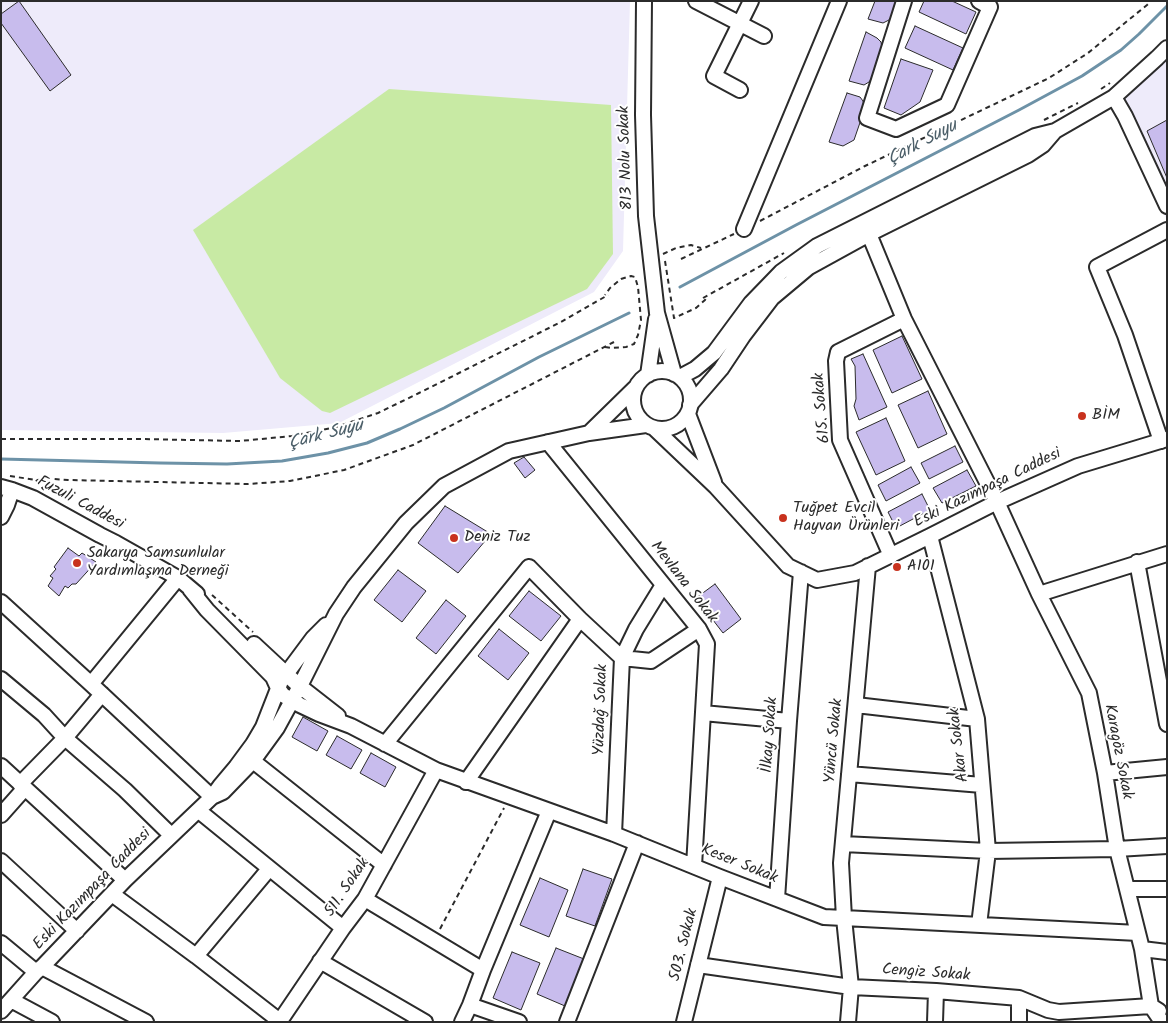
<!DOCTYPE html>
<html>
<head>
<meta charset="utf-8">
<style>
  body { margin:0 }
  #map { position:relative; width:1168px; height:1023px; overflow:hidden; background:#fff; font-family:Kalam,sans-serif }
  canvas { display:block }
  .frame { position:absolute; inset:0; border:2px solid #2b2b2b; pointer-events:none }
</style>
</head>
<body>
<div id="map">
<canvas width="1168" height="1023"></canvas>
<div class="frame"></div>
</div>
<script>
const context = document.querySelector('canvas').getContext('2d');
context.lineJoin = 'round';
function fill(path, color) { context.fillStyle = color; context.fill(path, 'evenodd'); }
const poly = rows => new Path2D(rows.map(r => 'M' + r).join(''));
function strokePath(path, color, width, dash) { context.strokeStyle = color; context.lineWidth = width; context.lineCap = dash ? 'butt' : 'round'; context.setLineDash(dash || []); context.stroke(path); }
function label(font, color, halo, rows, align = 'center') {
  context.font = font + ' Kalam,sans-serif'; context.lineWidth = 4; context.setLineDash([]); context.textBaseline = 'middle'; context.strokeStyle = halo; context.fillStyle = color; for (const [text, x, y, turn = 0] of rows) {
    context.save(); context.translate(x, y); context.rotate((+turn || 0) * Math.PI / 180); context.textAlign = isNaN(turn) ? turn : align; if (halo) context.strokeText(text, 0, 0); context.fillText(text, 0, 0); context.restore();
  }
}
fill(poly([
  [1,1,630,1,623,251,594,292,339,423,223,433,1,430],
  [1167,55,1167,220,1116,107]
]), '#eeebfa');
fill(poly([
  [389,89,611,105,613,254,587,289,330,413,322,411,280,378,193,230]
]), '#c8eaa4');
strokePath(poly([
  [680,287,796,225,1019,110,1082,76,1121,50,1139,34,1167,6],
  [1,459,160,463,227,464,282,461,328,453,367,443,400,429,444,408,539,357,629,313]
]), '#6d92a7', 3);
const building = poly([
  [19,1,71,75,50,91,1,23,1,14,19,1],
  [875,1,896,1,892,16,889,20,883,23,868,19,875,1],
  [924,1,952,1,976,12,966,34,919,12,924,1],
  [915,26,963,48,953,70,905,48,915,26],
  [866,32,877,38,881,42,882,48,872,78,869,82,864,85,849,81,866,32],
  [901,59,933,70,920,102,901,115,884,108,901,59],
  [847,93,860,97,863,101,865,108,854,140,843,146,829,142,847,93],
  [1167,120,1167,178,1147,131,1167,120],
  [902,336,922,379,892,393,873,350,902,336],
  [863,354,887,407,859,420,854,406,856,399,855,366,851,359,863,354],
  [928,391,947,434,918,448,898,405,928,391],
  [886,418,905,461,876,475,856,432,886,418],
  [955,446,963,462,929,479,921,463,955,446],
  [524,457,535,470,525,478,514,463,524,457],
  [911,467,920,483,886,501,878,485,911,467],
  [967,470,976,486,942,503,933,488,967,470],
  [922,494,930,510,896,528,888,512,922,494],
  [445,506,491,534,458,573,418,543,445,506],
  [68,548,79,556,82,553,96,562,76,584,72,584,68,588,65,586,59,596,48,586,53,578,50,576,56,569,54,567,68,548],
  [398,570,426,591,402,622,374,600,398,570],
  [715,584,741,619,723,633,696,598,715,584],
  [529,591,561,616,541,641,509,616,529,591],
  [446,600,466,616,436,654,416,638,446,600],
  [499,629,529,653,508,680,478,656,499,629],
  [303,717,328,731,317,751,292,737,303,717],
  [337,736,362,750,351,769,326,755,337,736],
  [371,753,396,767,385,787,360,773,371,753],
  [583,869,612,879,595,926,566,916,583,869],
  [540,878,568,890,549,937,520,925,540,878],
  [556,948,584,959,565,1006,537,994,556,948],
  [512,952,540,963,521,1010,493,998,512,952]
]);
fill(building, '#c8bced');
strokePath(building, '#2b2b2b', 1);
const minor = poly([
  [644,1,643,115,646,216,657,313,674,374],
  [696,1,764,36],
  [904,1,867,118,896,129,947,105,990,7,979,1],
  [740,90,714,76,751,1],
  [1114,97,1125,116,1167,206],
  [744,229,839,1],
  [869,234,904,319,997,502,1039,594,1089,693,1105,773,1117,849,1142,949,1151,1006,1162,1022],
  '633 400a29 29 0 1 1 58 0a29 29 0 1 1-58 0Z',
  [648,375,656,319],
  [680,377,695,369,714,353,751,303,781,272,817,246,1035,136,1055,131,1114,97,1157,58,1167,48],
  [690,405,721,369,743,336,772,298,809,267,869,234,1028,155,1043,145,1055,131],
  [688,414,714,482],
  [655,429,716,487,788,566,817,580,855,573,930,536,997,502,1078,466,1167,439],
  [589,433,635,388],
  [1161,441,1125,335,1097,267,1167,230],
  [548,442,699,629,707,644,694,866],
  [1,487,12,490,33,498,100,535,116,543,178,578,197,594],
  [1,517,7,505,12,490],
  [930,536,977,719,988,851,979,925],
  [891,556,840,440,836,361,838,352,904,319],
  [1137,562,1167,724],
  [663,585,636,629,622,658,651,661,699,629],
  [190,589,207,610,273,677,278,688,283,695,300,705,319,714,351,726,436,770,614,834,720,877,824,917,1138,933],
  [1039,594,1167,554],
  [1,602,91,684,212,797],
  [254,644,297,684,338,716],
  [1,679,44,715,65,738,125,790,171,835],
  [91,684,178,578],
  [856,705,977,719],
  [703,713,789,721],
  [385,744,529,567,580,619,622,658,614,834],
  [253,761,384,865],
  [1,766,125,880],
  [1105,773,1167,767],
  [849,774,982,785],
  [466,782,580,619],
  [20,784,65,738,102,694],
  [212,797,223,792,253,761,277,728,300,686,336,614,354,587,406,523,444,486,509,451,589,433,646,425],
  [199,811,343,928],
  [1,815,25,788],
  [843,844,988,851,1117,849,1167,846],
  [1,861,77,931],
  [1127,889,1167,889],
  [112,894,196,956,281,1022],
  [365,899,483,970],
  [777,899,789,721,801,572],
  [1,943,36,972],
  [1142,949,1167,952],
  [196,956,269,869],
  [320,961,425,1022],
  [698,965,851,987,936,991,1019,998,1048,1010,1059,1012,1151,1006,1159,1011],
  [42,967,146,1022],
  [1019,998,1019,1022],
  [11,1000,52,1022],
  [470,1005,519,1022],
  [1,1011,36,972,42,967,125,880,212,797,220,786,236,767,253,744,263,727,281,681,313,638,326,625],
  [280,1021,343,928,365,899,436,770],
  [462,1022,470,1005,483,970,549,811],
  [567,1022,637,843],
  [684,1022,720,877],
  [848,1022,851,987,844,918,841,863,868,566],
  [935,1022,936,991]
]);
strokePath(minor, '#2b2b2b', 18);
strokePath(poly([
  [1101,89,1110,83],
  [1044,120,1078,103],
  [760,221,865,166,1049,78,1088,53,1147,5,1151,1],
  [663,254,676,248,691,245,701,248],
  [681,259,734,234],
  [665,261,674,318,696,308,705,300,708,296],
  [703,298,784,253],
  [605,347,611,348,626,347,634,344,638,335,641,320,638,287,635,277,631,276,621,279,610,288,605,295],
  [1,439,141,439,240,441,292,436,336,427,378,413,419,393,561,322,608,295],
  [10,476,36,480,54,479,68,480,248,484,290,481,344,470,413,445,614,342],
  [36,480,44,490],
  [212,595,253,632],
  [440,929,504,808]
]), '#2b2b2b', 2, [5, 4]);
strokePath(minor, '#fff', 14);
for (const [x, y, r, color] of [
  [1082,416,5,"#c8321e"],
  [783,518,5,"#c8321e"],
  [454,538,5,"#c8321e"],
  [77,563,5,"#c8321e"],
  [897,567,5,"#c8321e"]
]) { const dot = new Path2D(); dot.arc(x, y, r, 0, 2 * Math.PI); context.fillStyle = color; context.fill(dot); strokePath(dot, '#fff', 2); }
label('16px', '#2b2b2b', '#fff', [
  ["813 Nolu Sokak",627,158,-92],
  ["615. Sokak",823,408,-95],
  ["Eski Kazımpaşa Caddesi",988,489,-26],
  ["Fuzuli Caddesi",80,504,28],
  ["Mevlana Sokak",683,583,52],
  ["Yüzdağ Sokak",602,710,-88],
  ["İlkay Sokak",771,735,-86],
  ["Yüncü Sokak",835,741,-85],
  ["Akar Sokak",960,745,-97],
  ["Karagöz Sokak",1117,752,79],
  ["Keser Sokak",739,865,22],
  ["511. Sokak",348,888,-56],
  ["Eski Kazımpaşa Caddesi",93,890,-46],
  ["503. Sokak",685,945,-76],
  ["Cengiz Sokak",926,974,4]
]);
label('16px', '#2b2b2b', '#fff', [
  ["BİM",1092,416],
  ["Tuğpet Evcil",793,509],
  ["Hayvan Ürünleri",793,527],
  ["Deniz Tuz",464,538],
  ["Sakarya Samsunlular",87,554],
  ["Yardımlaşma Derneği",87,572],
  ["A101",907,567]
], 'left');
label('italic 18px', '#4c5f69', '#fff', [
  ["Çark Suyu",923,144,-28],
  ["Çark Suyu",326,436,-14]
]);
</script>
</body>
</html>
